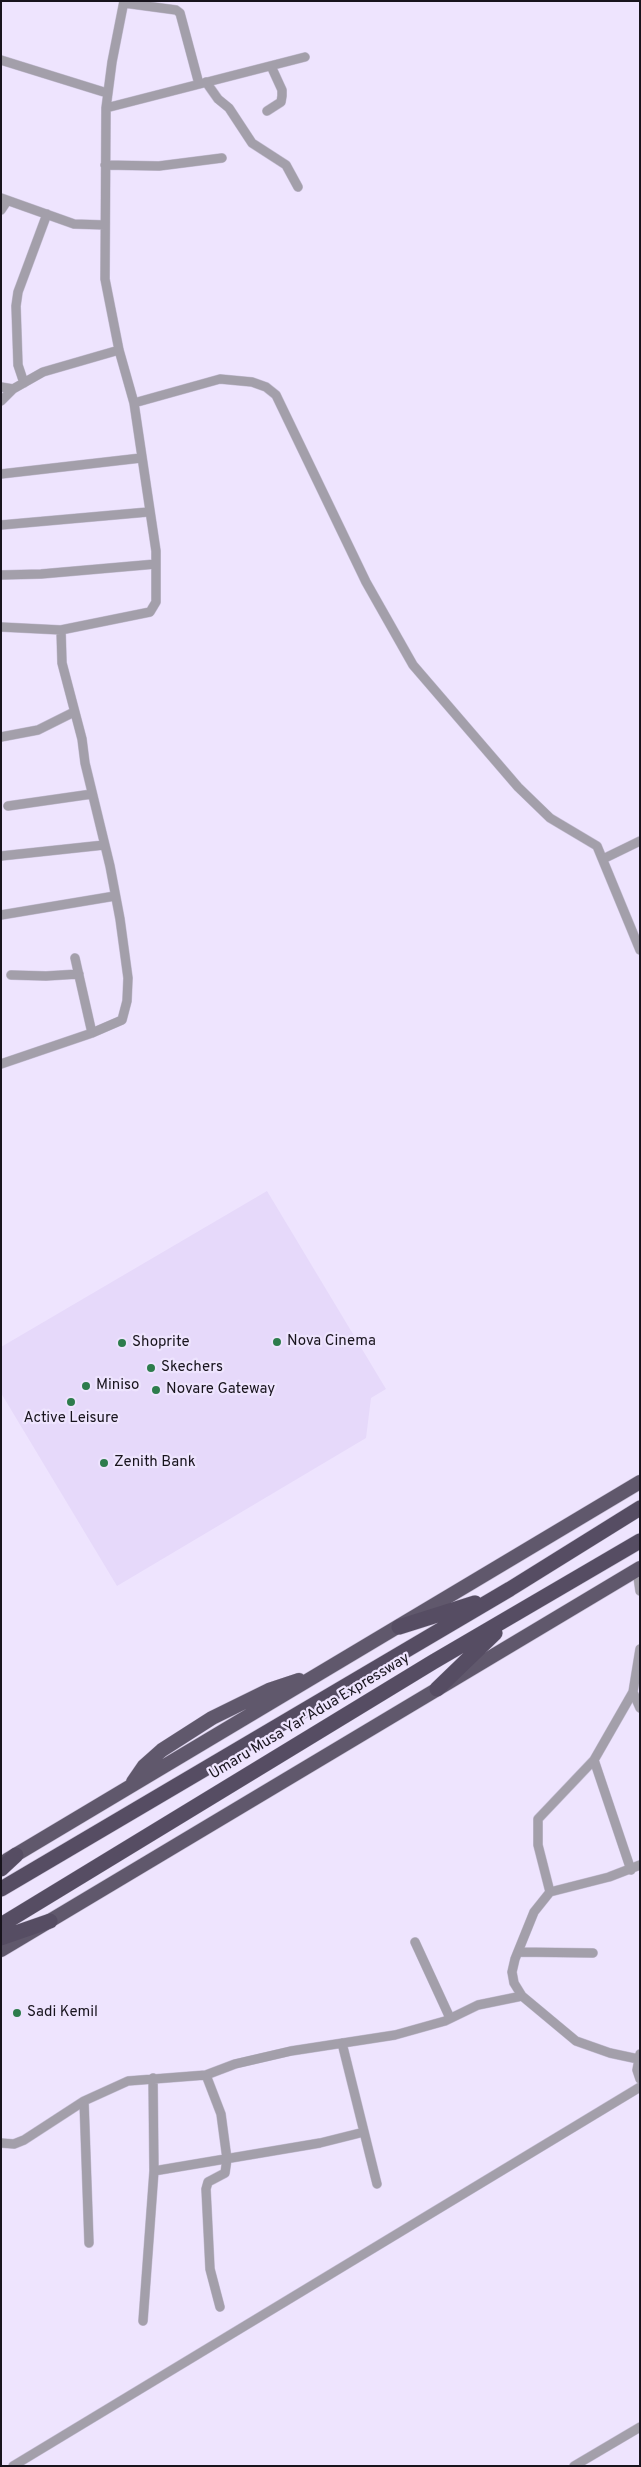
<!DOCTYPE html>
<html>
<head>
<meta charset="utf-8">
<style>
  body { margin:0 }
  #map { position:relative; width:641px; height:2467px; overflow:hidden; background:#eee4fe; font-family:Overpass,sans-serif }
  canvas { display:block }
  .frame { position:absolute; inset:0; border:2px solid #18141d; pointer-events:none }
</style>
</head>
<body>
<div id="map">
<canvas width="641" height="2467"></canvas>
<div class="frame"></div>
</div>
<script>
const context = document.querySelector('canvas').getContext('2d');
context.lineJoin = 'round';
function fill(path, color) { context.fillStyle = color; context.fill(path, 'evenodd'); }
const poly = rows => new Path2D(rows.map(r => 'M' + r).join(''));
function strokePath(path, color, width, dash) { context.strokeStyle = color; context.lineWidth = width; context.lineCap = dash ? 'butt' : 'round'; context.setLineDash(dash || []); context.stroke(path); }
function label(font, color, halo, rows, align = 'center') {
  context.font = font + ' Overpass,sans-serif'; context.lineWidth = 4.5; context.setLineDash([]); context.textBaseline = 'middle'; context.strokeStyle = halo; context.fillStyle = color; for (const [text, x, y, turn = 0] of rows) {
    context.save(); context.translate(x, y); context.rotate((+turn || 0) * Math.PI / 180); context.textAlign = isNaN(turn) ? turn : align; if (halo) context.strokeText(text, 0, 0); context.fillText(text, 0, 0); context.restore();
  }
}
fill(poly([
  [267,1191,386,1389,371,1398,366,1438,117,1586,1,1393,1,1347]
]), '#e6d9fa');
const minor = poly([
  [124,3,176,10,180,13,199,84],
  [1,60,107,93],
  [206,82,218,99,229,108,252,143,286,165,298,187],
  [106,108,305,57],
  [267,111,281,102,282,96,282,90,271,66],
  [105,165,159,166,222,158],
  [1,198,74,224,105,225],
  [1,210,7,201],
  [24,383,18,365,16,306,18,292,47,214],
  [1,387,13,389],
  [1,401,13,389,43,372,119,350],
  [134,403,220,379,252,382,266,387,276,395,366,582,413,665,518,787,550,818,597,846,640,950],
  [1,474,141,458],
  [1,525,148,512],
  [1,575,41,574,156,564],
  [1,627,61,630,150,612,156,602,156,551,134,403,119,350,105,279,106,108,112,62,124,1],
  [1,737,38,730,74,712],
  [8,806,92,794],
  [1,856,104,845],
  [603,859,640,841],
  [1,915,115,896],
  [75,958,92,1033],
  [11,975,46,976,79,974],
  [1,1064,92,1033,122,1020,127,1001,128,978,120,919,110,866,85,763,82,739,62,663,61,630],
  [637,1570,640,1591],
  [640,1649,633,1692,640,1708],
  [594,1760,631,1870],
  [550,1892,538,1845,538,1819,594,1760,633,1692],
  [415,1942,450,2018],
  [518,1952,593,1953],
  [342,2043,377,2184],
  [640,2054,637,2070,640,2079],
  [638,2059,610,2053,576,2041,522,1996,514,1983,512,1972,515,1959,534,1912,550,1892,609,1877,640,1865],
  [206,2075,221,2114,227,2159,225,2173,208,2182,206,2189,210,2269,220,2307],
  [84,2101,89,2243],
  [1,2143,14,2144,24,2140,84,2101,128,2081,206,2075,235,2064,291,2051,395,2035,445,2021,478,2005,522,1996],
  [154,2171,320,2143,364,2132],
  [143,2321,154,2171,153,2078],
  [13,2466,640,2087],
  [574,2466,640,2427]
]);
const trunk = poly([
  [133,1782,144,1766,162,1750,212,1718,269,1690,299,1680],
  [7,1860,640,1482],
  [1,1950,640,1568]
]);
const motorway = poly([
  [399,1627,475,1603],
  [437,1689,495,1633],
  [1,1869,16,1855],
  [1,1889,510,1589,640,1508],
  [1,1925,433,1662,640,1541],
  [1,1938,50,1921]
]);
strokePath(minor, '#c7bfd6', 10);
strokePath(trunk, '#c7bfd6', 15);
strokePath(motorway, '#c7bfd6', 16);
strokePath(minor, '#a39faa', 9);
strokePath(trunk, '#60586c', 14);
strokePath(motorway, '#564d63', 15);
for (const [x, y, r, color] of [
  [277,1342,5,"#2d7c4c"],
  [122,1343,5,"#2d7c4c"],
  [151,1368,5,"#2d7c4c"],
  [86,1386,5,"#2d7c4c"],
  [156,1390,5,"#2d7c4c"],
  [71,1402,5,"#2d7c4c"],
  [104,1463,5,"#2d7c4c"],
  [17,2013,5,"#2d7c4c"]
]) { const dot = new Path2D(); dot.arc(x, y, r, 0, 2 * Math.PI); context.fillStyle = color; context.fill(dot); strokePath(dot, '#eee4fe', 2); }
label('15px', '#18141d', '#eee4fe', [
  ["Nova Cinema",287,1342],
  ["Shoprite",132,1343],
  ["Skechers",161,1368],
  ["Miniso",96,1386],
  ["Novare Gateway",166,1390],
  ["Active Leisure",71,1419,"center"],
  ["Zenith Bank",114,1463],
  ["Sadi Kemil",27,2013]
], 'left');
label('15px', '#18141d', '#eee4fe', [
  ["Umaru Musa Yar'Adua Expressway",310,1717,-31]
]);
</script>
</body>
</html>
